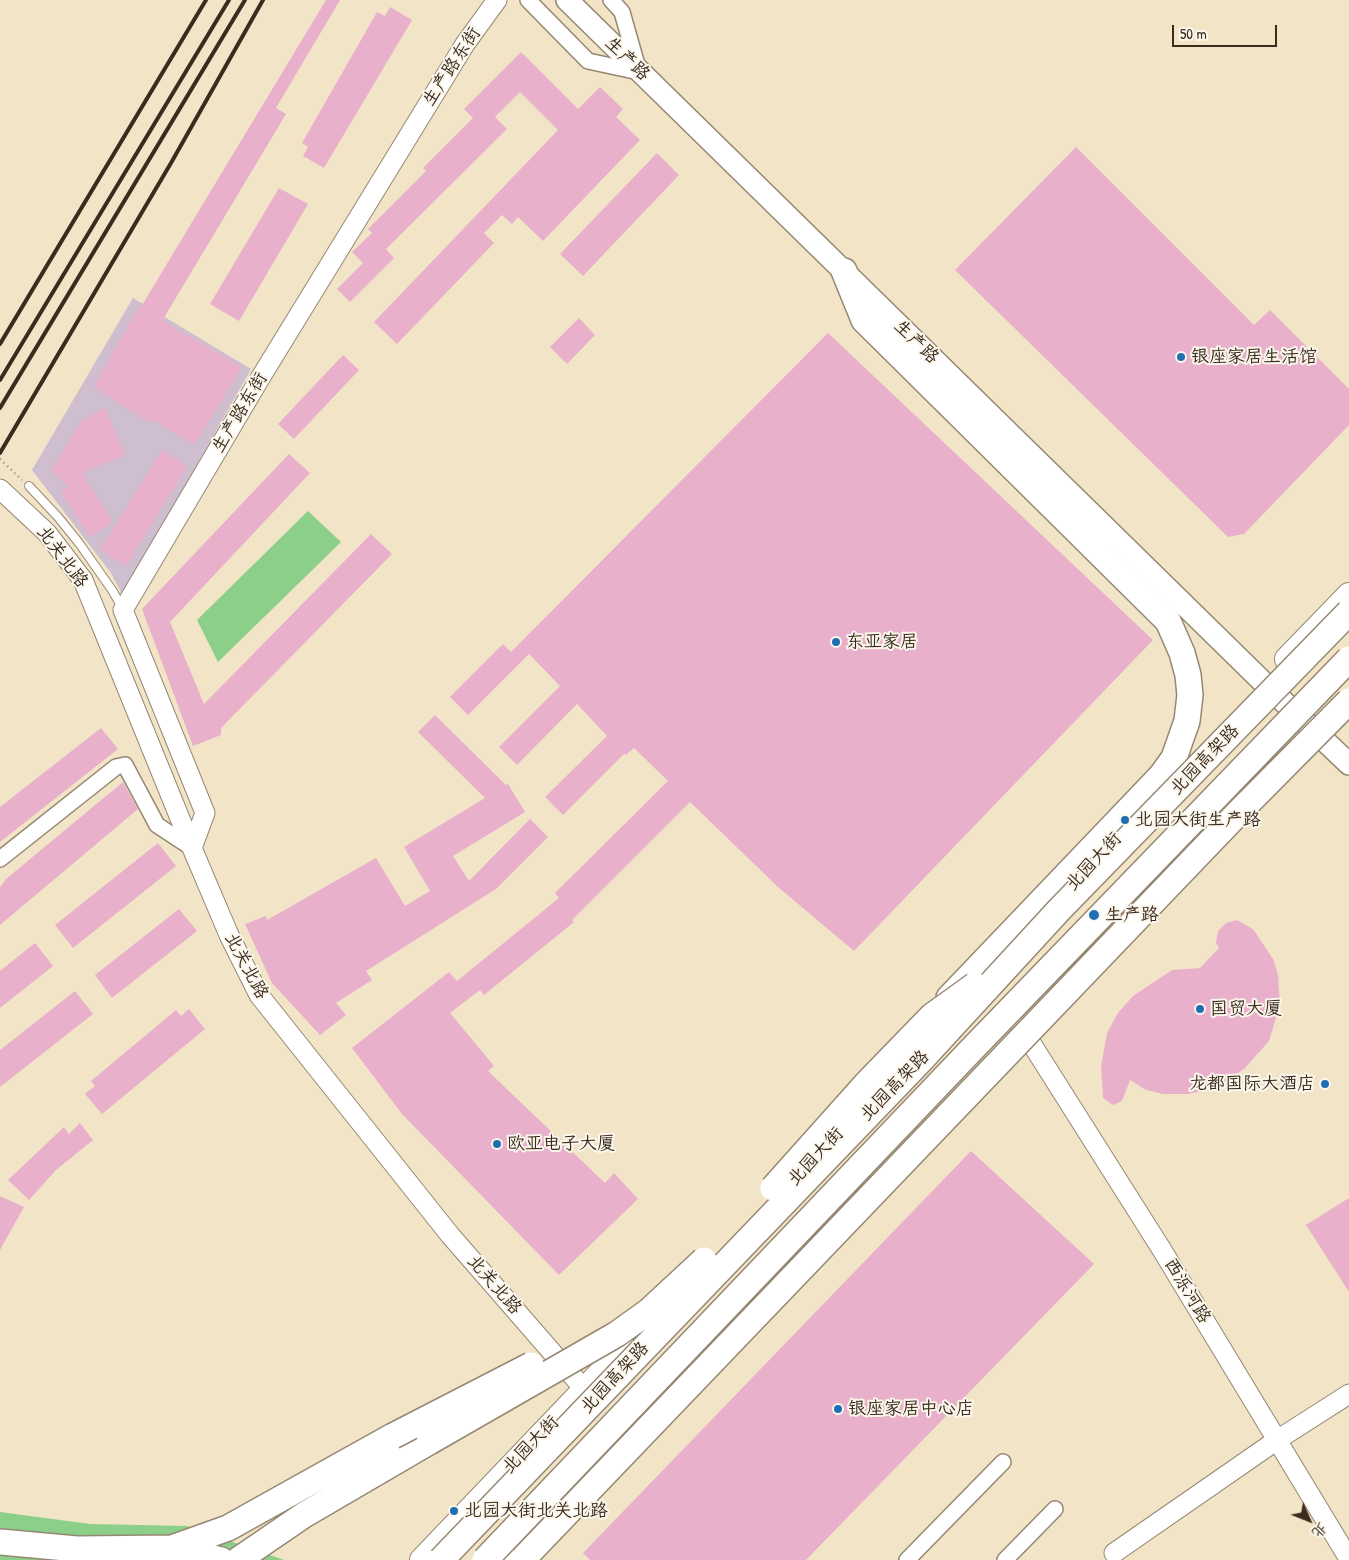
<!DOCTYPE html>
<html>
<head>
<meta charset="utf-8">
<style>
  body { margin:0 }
  #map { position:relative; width:1349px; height:1560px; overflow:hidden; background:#f2e4c7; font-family:"Patrick Hand","LXGW WenKai TC",sans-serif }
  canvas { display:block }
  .north { position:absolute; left:1284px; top:1495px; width:50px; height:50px; -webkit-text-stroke:4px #fbf7ec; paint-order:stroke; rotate:134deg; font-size:14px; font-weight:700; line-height:20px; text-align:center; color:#3b2a1e }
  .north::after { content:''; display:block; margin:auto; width:18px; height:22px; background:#3b2a1e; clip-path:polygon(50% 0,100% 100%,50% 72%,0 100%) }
  .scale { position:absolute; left:1172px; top:25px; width:105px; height:22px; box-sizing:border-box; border:2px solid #3b2a1e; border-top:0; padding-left:6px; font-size:15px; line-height:18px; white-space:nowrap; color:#3b2a1e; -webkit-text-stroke:4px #fbf7ec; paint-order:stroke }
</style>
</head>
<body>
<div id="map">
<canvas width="1349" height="1560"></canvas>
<div class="north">北</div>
<div class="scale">50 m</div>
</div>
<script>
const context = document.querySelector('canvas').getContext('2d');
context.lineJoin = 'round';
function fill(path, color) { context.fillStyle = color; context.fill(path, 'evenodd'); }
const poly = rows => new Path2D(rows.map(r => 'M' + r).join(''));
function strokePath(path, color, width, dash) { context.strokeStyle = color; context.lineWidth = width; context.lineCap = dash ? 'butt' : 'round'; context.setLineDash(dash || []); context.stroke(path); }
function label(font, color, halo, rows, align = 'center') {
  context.font = font + ' "Patrick Hand","LXGW WenKai TC",sans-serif'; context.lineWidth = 4; context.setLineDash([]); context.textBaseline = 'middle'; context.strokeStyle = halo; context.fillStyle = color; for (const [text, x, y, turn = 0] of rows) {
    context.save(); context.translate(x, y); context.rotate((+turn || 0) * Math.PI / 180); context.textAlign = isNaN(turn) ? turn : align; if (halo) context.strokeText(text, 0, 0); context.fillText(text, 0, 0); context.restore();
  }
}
fill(poly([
  [133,298,251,369,123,596,111,573,32,470]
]), '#cfbdd0');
fill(poly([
  [308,511,341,542,218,662,197,620],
  [0,1512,90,1524,187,1526,284,1560,0,1560]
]), '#8bcf88');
fill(poly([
  [326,0,340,0,276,108,286,114,162,321,242,367,194,445,152,419,150,423,94,387,137,309,139,310],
  [390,7,412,20,324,168,303,156,308,147,302,143,377,12,385,16],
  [521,52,578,109,600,87,623,109,616,117,640,140,543,241,518,217,512,224,502,215,484,233,494,243,397,344,374,322,558,130,520,92,495,117,507,129,386,249,394,258,350,302,337,289,363,263,352,252,372,233,368,229,426,171,423,168,473,118,464,109],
  [1076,147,1254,325,1270,310,1349,389,1349,425,1244,534,1228,537,955,270],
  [657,153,679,175,583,276,560,254],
  [279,188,308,204,239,321,210,304],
  [579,318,595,335,567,364,550,347],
  [828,333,1153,640,854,951,778,887,690,802,572,920,574,922,484,995,480,990,450,1013,494,1066,488,1071,605,1183,614,1173,638,1199,559,1275,402,1114,352,1048,449,972,457,981,559,898,555,893,668,781,634,748,626,755,624,754,563,815,545,797,607,736,577,704,517,765,499,747,560,686,529,654,468,715,450,697,503,644,511,652],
  [343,355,359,370,294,439,278,424],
  [105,408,125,455,82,473,113,522,89,537,61,492,69,487,51,471,81,421],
  [162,450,187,466,126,566,100,550],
  [289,454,310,473,170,622,204,704,371,534,392,554,221,728,221,735,193,746,142,609],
  [435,715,506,785,508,784,525,812,453,856,469,881,530,819,548,837,496,889,366,971,372,980,336,1003,346,1015,320,1035,272,983,245,924,266,916,267,920,376,858,405,906,430,891,404,847,485,798,418,732],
  [101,728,118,749,0,842,0,807],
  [123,782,138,809,0,925,0,887,6,879],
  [158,843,176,866,73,948,55,925],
  [179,909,197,931,112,998,95,975],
  [1237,920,1253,929,1273,959,1278,975,1280,1005,1269,1041,1245,1068,1226,1082,1208,1090,1188,1094,1163,1094,1146,1090,1130,1080,1122,1101,1113,1105,1103,1098,1101,1066,1107,1033,1118,1013,1133,996,1172,970,1200,968,1219,948,1216,943,1218,931,1226,923],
  [35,943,53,966,0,1008,0,971],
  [75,991,93,1014,0,1087,0,1050],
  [189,1009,205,1029,102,1114,85,1094,95,1086,91,1081,176,1010,181,1016],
  [80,1123,93,1140,56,1170,29,1200,8,1180,64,1127,69,1134],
  [971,1151,1094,1264,806,1560,590,1560,583,1553],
  [0,1196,24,1207,0,1250],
  [1349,1198,1349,1292,1306,1225]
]), '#e9b0cb');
const service = poly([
  [29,486,58,517,79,543,112,590,123,609]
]);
const minor = poly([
  [528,0,588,61,639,72,622,12,611,0],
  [0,859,116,767,125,765,157,825,192,848],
  [907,1560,1003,1462],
  [1005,1560,1055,1509]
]);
const tertiary = poly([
  [0,489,47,533,83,580,192,848,229,935,259,995,450,1235,584,1389],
  [192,848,205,813,123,610,259,380,465,44,497,0],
  [1021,1027,1162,1250,1349,1559],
  [1114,1553,1277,1440,1349,1394]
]);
const secondary = poly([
  [567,0,1265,684,1349,764]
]);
const primary = poly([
  [1287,659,1349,595],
  [422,1560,654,1317],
  [506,1560,534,1531]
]);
const trunk = poly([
  [844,271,864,320,1168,621,1182,653,1188,675,1190,695,1187,721,1174,758,1161,776,949,998],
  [0,1542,77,1549,172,1548,228,1528,393,1436],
  [172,1548,221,1560],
  [238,1560,304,1515,429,1442]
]);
strokePath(service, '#968772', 10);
strokePath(minor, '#968772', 18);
strokePath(tertiary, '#968772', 21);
strokePath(secondary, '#968772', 24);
strokePath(primary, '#968772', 26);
strokePath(trunk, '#968772', 28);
strokePath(poly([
  [0,459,22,480]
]), '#968772', 2.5, [1, 4]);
strokePath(service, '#fff', 8);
strokePath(minor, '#fff', 15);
strokePath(tertiary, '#fff', 19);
strokePath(secondary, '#fff', 21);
strokePath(primary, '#fff', 24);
strokePath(trunk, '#fff', 25);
strokePath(poly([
  [0,344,206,0],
  [0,380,229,0],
  [0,408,245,0],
  [0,453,171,163,263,0]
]), '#3b2a1e', 4);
const trunkBridge = poly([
  [773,1188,866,1084,932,1016,975,985],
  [393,1436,531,1365],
  [429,1442,617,1334,649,1311,704,1260],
  [441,1560,922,1059,1059,910,1349,612],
  [485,1560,976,1045,1349,659],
  [522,1560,1238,813,1349,701]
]);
strokePath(trunkBridge, '#968772', 28, []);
strokePath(trunkBridge, '#fff', 25);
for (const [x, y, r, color] of [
  [1181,357,5,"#1f6fb2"],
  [836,642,5,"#1f6fb2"],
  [1125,820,5,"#1f6fb2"],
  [1094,915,6,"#1f6fb2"],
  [1200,1009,5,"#1f6fb2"],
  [1325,1084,5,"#1f6fb2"],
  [497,1144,5,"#1f6fb2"],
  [838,1409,5,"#1f6fb2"],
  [454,1511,5,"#1f6fb2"]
]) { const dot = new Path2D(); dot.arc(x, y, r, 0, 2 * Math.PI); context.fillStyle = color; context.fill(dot); strokePath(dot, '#fbf7ec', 2); }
label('18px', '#3b2a1e', '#fbf7ec', [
  ["生产路",627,59,44],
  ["生产路东街",452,67,-57],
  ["生产路",916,342,44],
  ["生产路东街",240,413,-59],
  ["北关北路",62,557,53],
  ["北园高架路",1205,760,-46],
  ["北园大街",1094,862,-47],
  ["北关北路",246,966,62],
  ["北园高架路",895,1086,-46],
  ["北园大街",816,1157,-47],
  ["北关北路",494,1285,49],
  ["西泺河路",1187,1291,59],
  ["北园高架路",615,1378,-47],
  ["北园大街",531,1445,-46]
]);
label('18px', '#3b2a1e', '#fbf7ec', [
  ["银座家居生活馆",1191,357],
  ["东亚家居",846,642],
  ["北园大街生产路",1135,820],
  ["生产路",1105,915],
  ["国贸大厦",1210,1009],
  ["龙都国际大酒店",1315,1084,"right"],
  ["欧亚电子大厦",507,1144],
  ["银座家居中心店",848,1409],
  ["北园大街北关北路",464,1511]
], 'left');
</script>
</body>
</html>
